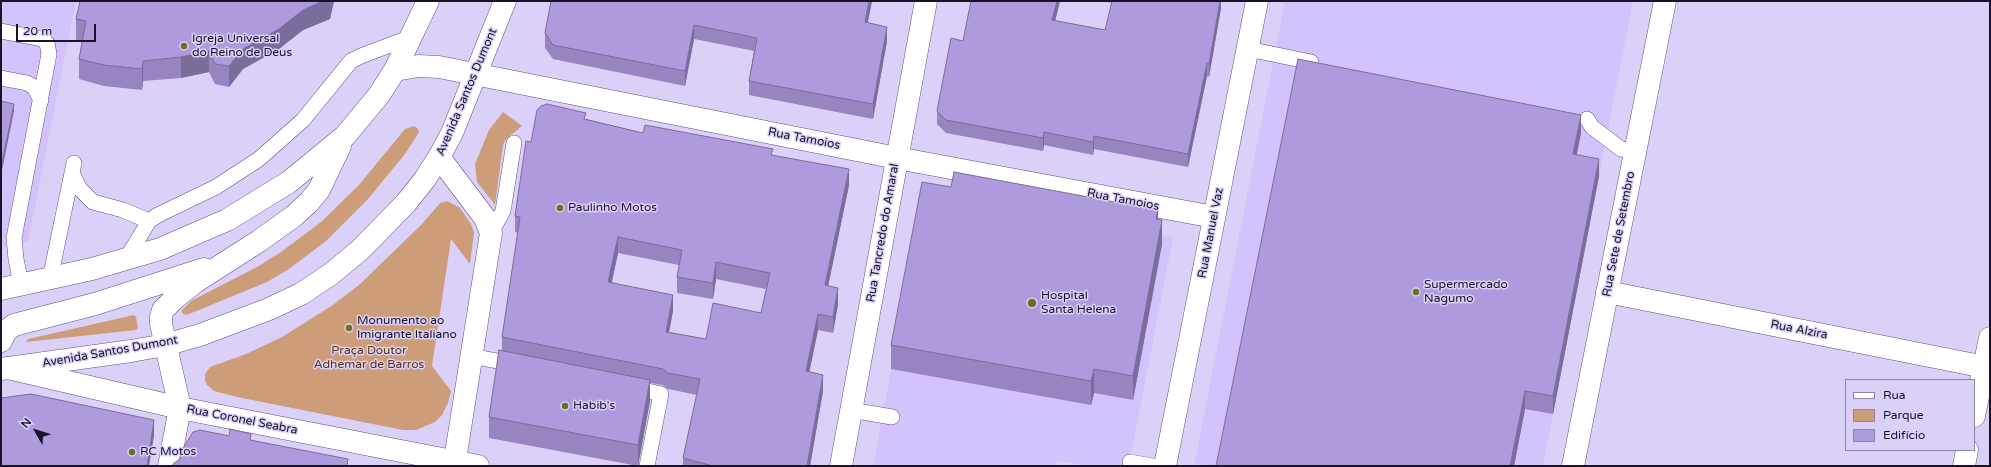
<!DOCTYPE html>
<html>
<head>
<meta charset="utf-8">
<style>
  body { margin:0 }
  #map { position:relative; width:1991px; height:467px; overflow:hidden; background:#dbd1f8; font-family:"Varela Round",sans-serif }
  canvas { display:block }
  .frame { position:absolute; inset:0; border:2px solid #191229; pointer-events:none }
  .legend { position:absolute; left:1845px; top:379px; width:130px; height:72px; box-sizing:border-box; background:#dbd1f8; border:1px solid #8d85a5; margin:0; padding:5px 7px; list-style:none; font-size:12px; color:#191229 }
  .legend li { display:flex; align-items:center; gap:8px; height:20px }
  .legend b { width:20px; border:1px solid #8d85a5 }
  .north { position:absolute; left:16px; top:411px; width:40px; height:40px; -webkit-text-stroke:3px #dbd1f8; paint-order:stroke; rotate:309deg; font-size:11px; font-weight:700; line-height:16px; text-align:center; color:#191229 }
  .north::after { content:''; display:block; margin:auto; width:14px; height:18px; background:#191229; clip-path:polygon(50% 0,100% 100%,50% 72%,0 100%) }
  .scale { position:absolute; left:16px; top:24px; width:80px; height:18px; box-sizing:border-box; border:2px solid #191229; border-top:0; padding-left:5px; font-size:12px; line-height:14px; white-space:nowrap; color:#191229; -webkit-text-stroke:3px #dbd1f8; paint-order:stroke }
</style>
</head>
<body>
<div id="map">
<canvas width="1991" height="467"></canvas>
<div class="frame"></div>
<ul class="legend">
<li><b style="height:5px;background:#fff"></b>Rua</li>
<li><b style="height:11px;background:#cd9d7a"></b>Parque</li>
<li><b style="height:11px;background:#ae9bdd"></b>Edifício</li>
</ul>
<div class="north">N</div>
<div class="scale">20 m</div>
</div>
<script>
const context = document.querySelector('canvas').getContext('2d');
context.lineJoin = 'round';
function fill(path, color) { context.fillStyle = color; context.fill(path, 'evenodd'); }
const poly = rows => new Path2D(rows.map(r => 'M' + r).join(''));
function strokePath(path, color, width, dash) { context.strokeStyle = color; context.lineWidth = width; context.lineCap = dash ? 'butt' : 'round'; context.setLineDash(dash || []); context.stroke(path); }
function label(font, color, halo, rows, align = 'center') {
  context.font = font + ' "Varela Round",sans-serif'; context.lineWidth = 3; context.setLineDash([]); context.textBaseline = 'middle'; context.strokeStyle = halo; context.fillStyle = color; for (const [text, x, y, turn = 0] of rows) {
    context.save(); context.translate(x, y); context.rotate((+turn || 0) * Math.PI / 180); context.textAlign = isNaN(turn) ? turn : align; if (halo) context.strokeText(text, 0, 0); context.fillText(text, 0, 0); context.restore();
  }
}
fill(poly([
  [1,1,76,1,28,242,1,248],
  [1285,1,1633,1,1543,466,1194,466],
  [925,190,1173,237,1129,466,1088,466,1057,460,1056,466,873,466]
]), '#d3c3fd');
fill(poly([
  [503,112,522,126,506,139,503,145,495,205,477,182,475,164,489,130],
  [414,126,418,129,419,132,405,154,368,199,326,241,289,269,267,282,194,312,186,315,182,313,182,310,191,301,257,267,281,252,321,222,358,186,405,129],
  [447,201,460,208,471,224,474,233,470,264,451,239,432,366,451,391,448,403,442,415,435,422,416,430,403,430,237,397,214,391,207,385,205,381,205,374,210,367,246,354,282,337,333,305,360,284,422,224,440,203],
  [134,315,136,317,138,328,136,330,26,342,28,339]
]), '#cd9d7a');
const service = poly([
  [1,31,42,39,47,43,49,54,14,238,16,259,21,284],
  [1248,49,1311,62],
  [1,78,27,83,34,87,41,100],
  [1587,119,1592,127,1621,149,1635,151],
  [72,173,80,189,93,202,123,210,149,221],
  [491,233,503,211,514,143],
  [125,261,149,221,158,215,216,187,259,159,303,120,351,61,361,56,411,37],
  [50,279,74,163],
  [471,356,518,365],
  [630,387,661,394,647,466],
  [851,410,892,417],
  [1130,462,1152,466]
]);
const minor = poly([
  [439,157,485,218,491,233,454,466],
  [897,158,1214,217],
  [1607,292,1990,368],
  [1974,416,1990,338],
  [169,466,180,408],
  [1165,466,1257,1],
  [1573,466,1665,1],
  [1964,466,1967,450]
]);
const tertiary = poly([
  [395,70,418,66,439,67,897,158],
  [841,466,926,1]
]);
const primary = poly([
  [8,368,180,408,478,466]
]);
const trunk = poly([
  [1,289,92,269,160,249,227,220,289,182,345,136,379,95,395,70,428,1],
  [1,341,6,331,14,325,95,304,204,269],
  [1,369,131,351,165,345,200,335,269,309,301,294,331,274,360,250,406,203,425,179,439,157,452,133,505,1],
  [180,408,161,324,161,317,163,310,176,297,195,282,259,241,294,216,309,202,319,190,340,146]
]);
strokePath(service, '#604e87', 16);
strokePath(minor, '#604e87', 23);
strokePath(tertiary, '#604e87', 23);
strokePath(primary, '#604e87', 23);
strokePath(trunk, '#604e87', 23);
strokePath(service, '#fff', 15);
strokePath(minor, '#fff', 22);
strokePath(tertiary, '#fff', 22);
strokePath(primary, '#fff', 22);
strokePath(trunk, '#fff', 22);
fill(poly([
  [334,1,330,19,303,30,279,49,243,69,229,87,215,84,209,72,181,78,143,81,142,90,104,86,79,79,79,59,82,41,76,40,76,19],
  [551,1,872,1,867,23,887,41,873,119,749,95,749,81,754,51,694,39,685,86,553,59,545,48,545,33],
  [1060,1,1055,21,1105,30,1112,3,1104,1,1221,1,1221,8,1209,77,1207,76,1188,167,1094,149,1093,155,1044,145,1043,151,946,133,937,124,937,111,963,41],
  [586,119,643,133,773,156,849,185,828,286,838,304,833,333,818,330,809,372,823,391,810,466,683,466,683,458,697,395,668,389,663,385,650,383,650,401,638,466,489,438,489,417,502,351,502,337,518,233,515,232,515,216],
  [618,253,679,265,677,277,677,293,713,299,716,279,766,289,761,313,706,339,669,332,673,311,612,282],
  [1581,133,1577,154,1599,176,1553,414,1525,409,1514,466,1216,466],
  [951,187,1158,219,1162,244,1133,400,1094,393,1091,405,891,369,891,345]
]), '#9685be');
fill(poly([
  [323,1,334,1,330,19,303,30,279,49,243,69,229,87,229,66,243,49,303,10],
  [869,1,872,1,865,37,865,22],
  [1057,1,1060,1,1052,33,1052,20],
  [1220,1,1221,1,1221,8,1209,77,1209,64],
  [694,25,694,39,685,86,685,71],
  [887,27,887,41,873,119,873,104],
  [209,51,209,72,181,78,181,57],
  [143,61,143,81,142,90,142,69],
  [1207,63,1207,76,1188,167,1188,154],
  [14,104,14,111,1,175,1,168],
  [1581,115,1581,133,1573,171,1573,154],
  [1044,132,1044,145,1043,151,1043,138],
  [1094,136,1094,149,1093,155,1093,142],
  [1599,159,1599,176,1553,414,1553,396],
  [849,169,849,185,825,301,825,285],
  [1158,210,1158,234,1156,219],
  [1162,220,1162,244,1133,400,1133,376],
  [618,237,618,253,608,298,608,282],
  [716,262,716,279,713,299,713,283],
  [838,288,838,304,833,333,833,317],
  [673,295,673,311,666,348,666,332],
  [818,314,818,330,806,388,806,371],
  [1094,369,1094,393,1091,405,1091,381],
  [823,375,823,391,810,466,807,466],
  [650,380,650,401,638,466,638,445],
  [1525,391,1525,409,1514,466,1510,466],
  [154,420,154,436,149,466,147,466]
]), '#7a6c9b');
const building = poly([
  [80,1,323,1,303,10,279,29,243,49,229,66,215,64,209,51,181,57,143,61,142,69,104,65,79,59,86,21,76,19,80,1],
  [551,1,869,1,865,22,887,27,873,104,749,81,757,38,694,25,685,71,553,45,545,33,551,1],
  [971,1,1057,1,1052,20,1105,30,1112,1,1220,1,1209,64,1207,63,1188,154,1094,136,1093,142,1044,132,1043,138,946,120,937,111,951,38,963,41,971,1],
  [1298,59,1581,115,1573,154,1599,159,1553,396,1525,391,1510,466,1216,466,1298,59],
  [1,101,14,104,1,168,1,101],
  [547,104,586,113,584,119,643,133,645,125,773,149,771,155,849,169,825,285,838,288,833,317,818,314,806,371,823,375,807,466,713,466,683,458,700,379,668,373,663,369,502,337,520,217,515,216,526,141,531,142,537,110,541,106,547,104],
  [618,237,682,250,677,277,713,283,716,262,770,273,761,313,713,303,706,339,666,332,673,295,608,282,618,237],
  [954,172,1158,210,1156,219,1162,220,1133,376,1094,369,1091,381,891,345,922,182,951,187,954,172],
  [499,350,650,380,638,445,489,417,499,350],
  [31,394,154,420,147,466,1,466,1,398,31,394],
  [230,429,251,434,250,440,348,459,347,466,172,466,174,463,179,460,182,450,193,432,200,430,229,436,230,429]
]);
fill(building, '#ae9bdd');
strokePath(building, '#7a6c9b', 1);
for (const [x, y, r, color] of [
  [184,46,4,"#66721d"],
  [560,208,4,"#66721d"],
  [1416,292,4,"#66721d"],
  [1032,303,5,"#66721d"],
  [349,328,4,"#66721d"],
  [565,406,4,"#66721d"],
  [132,452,4,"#66721d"]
]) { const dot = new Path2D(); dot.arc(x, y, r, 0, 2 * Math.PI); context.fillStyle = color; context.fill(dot); strokePath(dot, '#dbd1f8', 1.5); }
label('12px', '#191229', '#dbd1f8', [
  ["Igreja Universal",192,39],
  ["do Reino de Deus",192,53],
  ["Paulinho Motos",568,208],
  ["Supermercado",1424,285],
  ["Nagumo",1424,299],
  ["Hospital",1041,296],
  ["Santa Helena",1041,310],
  ["Monumento ao",357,321],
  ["Imigrante Italiano",357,335],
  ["Habib's",573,406],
  ["RC Motos",140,452]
], 'left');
label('12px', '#191229', '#dbd1f8', [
  ["Avenida Santos Dumont",467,92,-67],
  ["Rua Tamoios",804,139,11],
  ["Rua Tamoios",1123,200,11],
  ["Rua Tancredo do Amaral",883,233,-80],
  ["Rua Manuel Vaz",1211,233,-79],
  ["Rua Sete de Setembro",1619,234,-79],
  ["Rua Alzira",1799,330,11],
  ["Avenida Santos Dumont",110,352,-10],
  ["Rua Coronel Seabra",242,420,11]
]);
label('12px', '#5c330f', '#dbd1f8', [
  ["Praça Doutor",369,351],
  ["Adhemar de Barros",369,365]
]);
</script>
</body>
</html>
